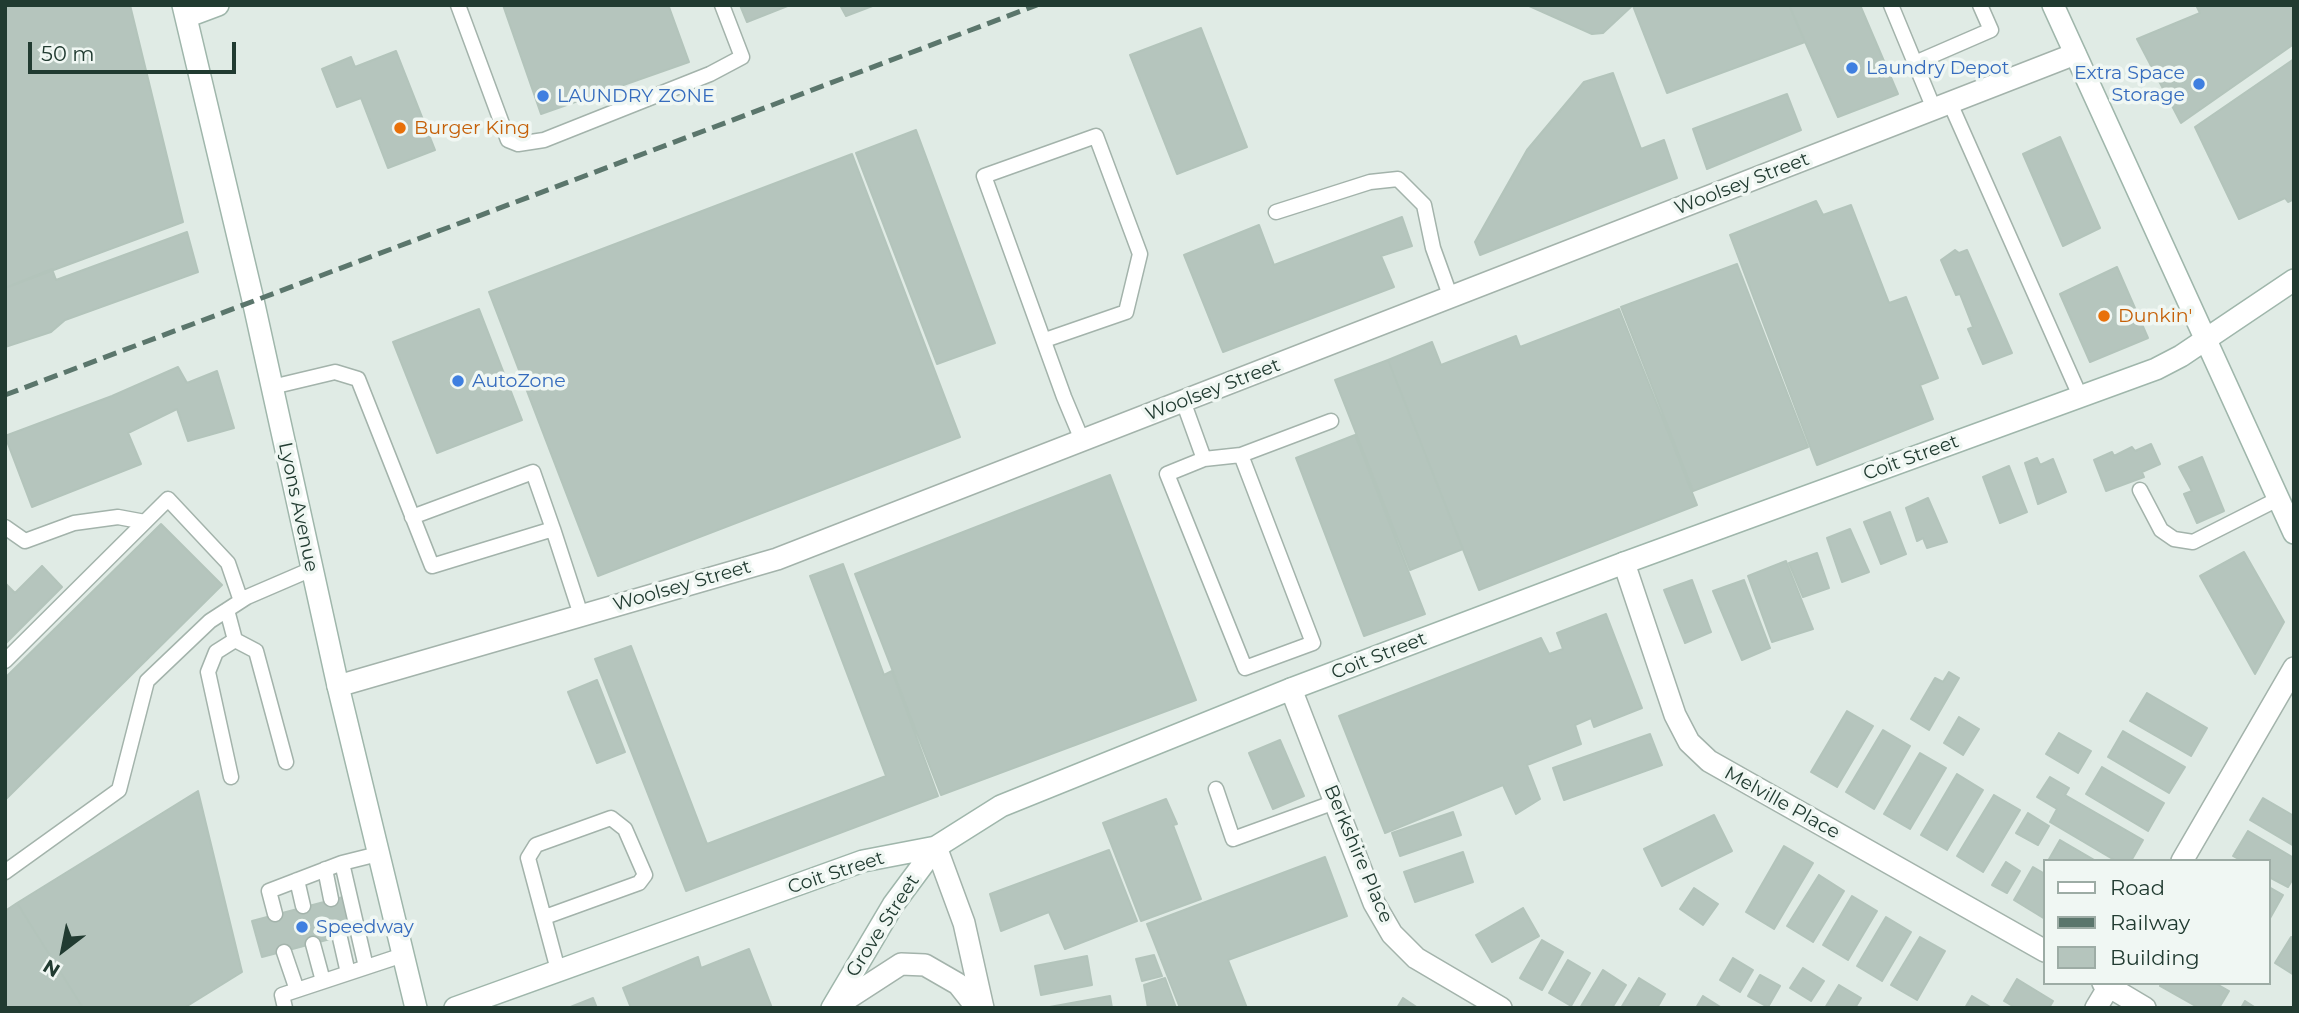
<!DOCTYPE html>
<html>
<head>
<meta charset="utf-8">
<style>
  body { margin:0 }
  #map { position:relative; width:2299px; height:1013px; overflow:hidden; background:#e0ebe5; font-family:Montserrat,sans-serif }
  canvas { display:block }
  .frame { position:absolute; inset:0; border:7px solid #213b31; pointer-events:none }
  .legend { position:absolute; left:2043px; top:859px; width:228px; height:126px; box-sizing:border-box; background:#f0f7f3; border:2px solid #9daca5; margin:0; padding:9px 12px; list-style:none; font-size:21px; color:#213b31 }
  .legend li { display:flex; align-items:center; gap:14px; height:35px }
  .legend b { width:35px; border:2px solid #9daca5 }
  .north { position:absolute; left:28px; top:915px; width:70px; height:70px; -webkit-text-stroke:5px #f0f7f3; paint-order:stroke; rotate:212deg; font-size:19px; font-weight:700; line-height:28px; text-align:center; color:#213b31 }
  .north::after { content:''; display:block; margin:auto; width:24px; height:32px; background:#213b31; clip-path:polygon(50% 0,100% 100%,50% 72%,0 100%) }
  .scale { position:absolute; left:28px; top:42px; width:208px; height:32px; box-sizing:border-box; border:4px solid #213b31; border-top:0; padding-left:9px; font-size:21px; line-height:24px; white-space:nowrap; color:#213b31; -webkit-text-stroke:5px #f0f7f3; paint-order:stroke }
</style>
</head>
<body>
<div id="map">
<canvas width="2299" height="1013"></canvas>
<div class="frame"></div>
<ul class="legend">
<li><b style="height:9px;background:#fff"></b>Road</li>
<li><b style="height:9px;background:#5b766c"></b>Railway</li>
<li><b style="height:19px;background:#b5c5bd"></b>Building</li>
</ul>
<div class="north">N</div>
<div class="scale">50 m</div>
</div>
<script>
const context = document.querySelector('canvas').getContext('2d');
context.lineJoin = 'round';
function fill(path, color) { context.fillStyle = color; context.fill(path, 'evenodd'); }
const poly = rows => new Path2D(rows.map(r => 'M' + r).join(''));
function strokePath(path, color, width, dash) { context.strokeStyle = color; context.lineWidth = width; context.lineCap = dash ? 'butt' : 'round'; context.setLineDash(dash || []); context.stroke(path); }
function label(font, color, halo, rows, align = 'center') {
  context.font = font + ' Montserrat,sans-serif'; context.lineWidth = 7; context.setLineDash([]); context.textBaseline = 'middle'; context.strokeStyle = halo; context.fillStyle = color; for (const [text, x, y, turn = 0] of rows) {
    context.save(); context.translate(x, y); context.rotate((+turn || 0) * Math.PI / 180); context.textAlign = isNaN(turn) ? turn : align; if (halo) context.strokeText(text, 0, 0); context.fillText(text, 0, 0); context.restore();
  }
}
const building = poly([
  [5,5,130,5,183,222,5,288,5,5],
  [503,5,672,5,669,7,689,62,541,114,503,5],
  [740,5,790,5,747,22,740,5],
  [840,5,875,5,846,16,840,5],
  [1527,5,1633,5,1603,33,1592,34,1527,5],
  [1789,5,1860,5,1898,94,1838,117,1789,5],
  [1789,5,1805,42,1667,93,1633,6,1789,5],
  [2196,5,2294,5,2294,44,2181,123,2137,39,2200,13,2196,5],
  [1201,28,1247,147,1177,174,1130,55,1201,28],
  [396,51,435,150,388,168,361,98,337,107,322,69,351,57,355,67,396,51],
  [2294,59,2294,199,2288,202,2285,198,2239,219,2195,127,2294,59],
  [1613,73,1641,149,1664,140,1677,178,1480,255,1475,242,1527,150,1584,82,1613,73],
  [1787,94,1801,130,1707,169,1693,129,1787,94],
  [916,130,995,343,937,364,856,153,916,130],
  [2060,137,2100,228,2063,246,2023,154,2060,137],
  [852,154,960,437,598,576,489,292,852,154],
  [1816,201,1823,215,1851,205,1889,303,1906,297,1938,378,1920,385,1933,419,1817,465,1730,235,1816,201],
  [1402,217,1412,246,1381,256,1394,287,1223,352,1184,255,1259,225,1274,265,1402,217],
  [187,232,198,272,65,320,51,332,5,347,5,288,52,269,56,280,187,232],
  [1955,250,1959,253,1967,250,2012,353,1983,364,1968,329,1973,327,1960,294,1956,295,1941,260,1955,250],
  [1737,264,1808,447,1693,491,1621,307,1737,264],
  [2117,267,2148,338,2090,362,2060,294,2117,267],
  [479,309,522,420,437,453,393,342,479,309],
  [1619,309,1697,505,1479,590,1388,360,1432,342,1441,365,1516,336,1520,347,1619,309],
  [1388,360,1463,549,1410,570,1335,380,1388,360],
  [178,367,187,383,217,371,234,428,188,441,177,409,128,433,141,464,32,507,5,436,112,396,178,367],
  [1355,435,1425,614,1364,636,1296,458,1355,435],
  [2151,444,2160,464,2142,472,2144,477,2106,491,2094,460,2112,452,2114,456,2132,447,2135,451,2151,444],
  [2202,457,2224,511,2197,523,2184,494,2192,491,2179,467,2202,457],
  [2037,458,2040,465,2053,459,2066,492,2038,504,2025,463,2037,458],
  [2009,466,2027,512,2000,523,1983,477,2009,466],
  [1110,475,1196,700,941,795,855,574,1110,475],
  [1928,498,1947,542,1927,548,1923,538,1917,541,1906,508,1928,498],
  [1890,512,1906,554,1881,564,1864,522,1890,512],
  [161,524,222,585,5,800,5,678,161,524],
  [1850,529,1869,572,1842,582,1827,538,1850,529],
  [2244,552,2284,622,2255,674,2200,576,2244,552],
  [1817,553,1829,588,1803,597,1789,563,1817,553],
  [1786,561,1813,629,1772,642,1748,576,1786,561],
  [843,564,884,675,892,671,938,796,686,891,595,659,631,646,707,844,886,776,810,576,843,564],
  [42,566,62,587,5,644,5,583,15,593,42,566],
  [1692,580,1711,632,1685,643,1664,590,1692,580],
  [1744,580,1770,648,1742,660,1713,591,1744,580],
  [1606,614,1642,708,1594,727,1591,718,1575,725,1581,744,1527,765,1540,799,1516,814,1503,785,1385,833,1339,716,1541,638,1549,654,1563,649,1557,633,1606,614],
  [1949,672,1959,678,1929,730,1911,719,1935,678,1943,682,1949,672],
  [597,680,625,752,597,763,568,692,597,680],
  [2147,693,2207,728,2191,756,2130,721,2147,693],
  [1847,711,1873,726,1837,787,1811,772,1847,711],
  [1959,717,1979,729,1963,755,1944,743,1959,717],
  [1883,730,1910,746,1874,809,1846,792,1883,730],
  [2123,731,2185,767,2169,793,2108,757,2123,731],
  [2059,733,2091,751,2078,773,2046,754,2059,733],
  [1650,734,1662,765,1564,800,1553,768,1650,734],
  [1280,740,1304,796,1273,809,1249,753,1280,740],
  [1920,753,1946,768,1910,829,1884,814,1920,753],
  [2102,767,2164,803,2148,831,2086,794,2102,767],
  [1957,774,1983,790,1947,850,1921,835,1957,774],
  [2050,777,2069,788,2065,795,2143,840,2131,861,2116,861,2050,822,2057,809,2037,797,2050,777],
  [198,791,242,972,184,1008,83,1008,17,903,198,791],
  [1994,795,2020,810,1983,872,1957,856,1994,795],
  [2263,798,2294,816,2294,846,2250,820,2263,798],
  [1166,799,1177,824,1173,825,1201,899,1141,921,1103,823,1166,799],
  [1453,812,1461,835,1400,856,1392,833,1453,812],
  [2028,813,2049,826,2038,845,2016,833,2028,813],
  [1714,815,1732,851,1662,886,1644,849,1714,815],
  [2248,831,2294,858,2294,877,2288,887,2269,877,2269,861,2242,861,2233,856,2248,831],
  [2060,840,2096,861,2048,861,2060,840],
  [1784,846,1813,863,1774,929,1746,912,1784,846],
  [1109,850,1137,921,1065,949,1049,912,1001,931,990,894,1109,850],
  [1463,852,1473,882,1415,902,1404,872,1463,852],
  [1325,857,1347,916,1228,960,1247,1008,1180,1008,1147,924,1325,857],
  [2006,862,2020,871,2007,893,1992,885,2006,862],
  [2033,867,2045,874,2045,919,2014,900,2033,867],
  [1819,875,1844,891,1813,942,1787,926,1819,875],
  [2269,887,2283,895,2269,920,2269,887],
  [1694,888,1718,904,1703,925,1680,909,1694,888],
  [1852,896,1877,911,1848,960,1823,945,1852,896],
  [343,897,353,933,262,957,252,921,343,897],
  [17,903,83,1008,5,1008,5,911,17,903],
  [1523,908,1539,936,1492,962,1476,935,1523,908],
  [1886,917,1911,932,1882,981,1857,966,1886,917],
  [1920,937,1945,951,1917,1000,1891,985,1920,937],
  [2291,937,2294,938,2294,975,2275,963,2291,937],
  [1542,940,1563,952,1542,990,1520,978,1542,940],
  [749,949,772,1008,631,1008,623,988,698,957,701,968,749,949],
  [1154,955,1162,976,1142,981,1136,959,1154,955],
  [1087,956,1092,985,1041,995,1035,966,1087,956],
  [1733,958,1753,970,1740,992,1720,980,1733,958],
  [1568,960,1590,973,1571,1006,1549,993,1568,960],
  [1803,968,1824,981,1811,1001,1790,988,1803,968],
  [1603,970,1626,985,1612,1008,1580,1008,1603,970],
  [1760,975,1780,986,1768,1007,1748,996,1760,975],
  [1165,978,1176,1008,1148,1008,1144,985,1165,978],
  [1639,978,1665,994,1657,1008,1621,1008,1639,978],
  [2017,979,2053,1001,2049,1008,2016,1008,2004,1001,2017,979],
  [2161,983,2215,983,2229,991,2219,1008,2199,1008,2160,986,2161,983],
  [1839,985,1861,998,1855,1008,1825,1008,1839,985],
  [1110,996,1112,1008,1044,1008,1110,996],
  [1703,996,1722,1008,1696,1008,1703,996],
  [1972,996,1992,1008,1965,1008,1972,996],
  [593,998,597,1008,568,1008,593,998],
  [1403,998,1418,1008,1397,1008,1403,998],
  [2245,1001,2256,1008,2241,1008,2245,1001]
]);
fill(building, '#b5c5bd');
strokePath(building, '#b3c4bb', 2);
const lane = poly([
  [458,5,508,140,518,144,544,140,710,74,742,57,722,5],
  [1891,5,1934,109],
  [1915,63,1991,30,1980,5],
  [1950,103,2080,396],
  [1276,212,1370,182,1398,179,1424,205,1433,248,1451,298],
  [1045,340,1126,312,1140,254,1096,136,984,176,1064,397,1082,440],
  [272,387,335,372,358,379,432,566,553,529,581,615],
  [1183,401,1204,459],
  [1241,455,1313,643,1245,668,1167,474,1204,459,1241,455],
  [1241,455,1331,421],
  [2140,490,2161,530,2174,539,2193,542,2278,499],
  [412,517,533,472,553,529],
  [5,527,25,541,74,523,118,517,145,522],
  [227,610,235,640,216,652,208,672,231,777],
  [235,640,256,651,286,762],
  [5,661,168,499,228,563,241,601],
  [1216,789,1233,839,1335,802],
  [325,869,331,899],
  [5,872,119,790,147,681,210,621,247,597,312,569],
  [297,880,303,906],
  [275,914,269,891,342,863],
  [545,917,639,883,645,875,625,829,611,818,536,845,528,858,558,970],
  [340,938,348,973],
  [313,944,323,981],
  [284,952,297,990],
  [366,967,342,863,378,854],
  [285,1008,282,995,403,955]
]);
const street = poly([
  [1624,563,1675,715,1689,742,1709,761,2045,951],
  [338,686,777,559,2075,54],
  [1291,689,1374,903,1392,934,1416,958,1501,1008],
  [936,847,964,923,983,1008],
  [2182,861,2294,668],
  [2103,983,2145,1008],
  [833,1008,901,964,925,965,958,984,977,1008],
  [2096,1008,2111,983]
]);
const secondary = poly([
  [183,5,253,300,338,686,416,1008],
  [2053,5,2294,533],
  [186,17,218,5],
  [455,1008,863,861,936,847,1001,806,1291,689,1624,563,2156,369,2181,356,2294,280],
  [832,1008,893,905,936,847]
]);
strokePath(lane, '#a3b3ab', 17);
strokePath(street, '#a3b3ab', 24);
strokePath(secondary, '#9fb6ab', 24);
strokePath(lane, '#fff', 14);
strokePath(street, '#fff', 21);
strokePath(secondary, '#fff', 21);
strokePath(poly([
  [5,395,1037,5]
]), '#5b766c', 5, [14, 7]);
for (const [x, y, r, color] of [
  [1852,68,7,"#3f7fe0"],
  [2199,84,7,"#3f7fe0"],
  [543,96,7,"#3f7fe0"],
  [400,128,7,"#e8710a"],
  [2104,316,7,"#e8710a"],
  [458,381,7,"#3f7fe0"],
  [302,927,7,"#3f7fe0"]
]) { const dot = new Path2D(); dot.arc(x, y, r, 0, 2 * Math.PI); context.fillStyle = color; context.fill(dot); strokePath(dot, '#f0f7f3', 2.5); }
label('19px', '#366cbe', '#f0f7f3', [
  ["Laundry Depot",1866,68],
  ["Extra Space",2185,73,"right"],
  ["Storage",2185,95,"right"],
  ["LAUNDRY ZONE",557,96],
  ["AutoZone",472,381],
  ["Speedway",316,927]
], 'left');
label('19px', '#c56008', '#f0f7f3', [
  ["Burger King",414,128],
  ["Dunkin'",2118,316]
], 'left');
label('19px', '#213b31', '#f0f7f3', [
  ["Woolsey Street",1742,184,-21],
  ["Woolsey Street",1213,390,-21],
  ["Coit Street",1911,458,-20],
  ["Lyons Avenue",298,507,78],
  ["Woolsey Street",682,586,-16],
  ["Coit Street",1379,656,-21],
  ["Melville Place",1782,803,29],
  ["Berkshire Place",1358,854,67],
  ["Coit Street",836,873,-18],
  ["Grove Street",883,926,-57]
]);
</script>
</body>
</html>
